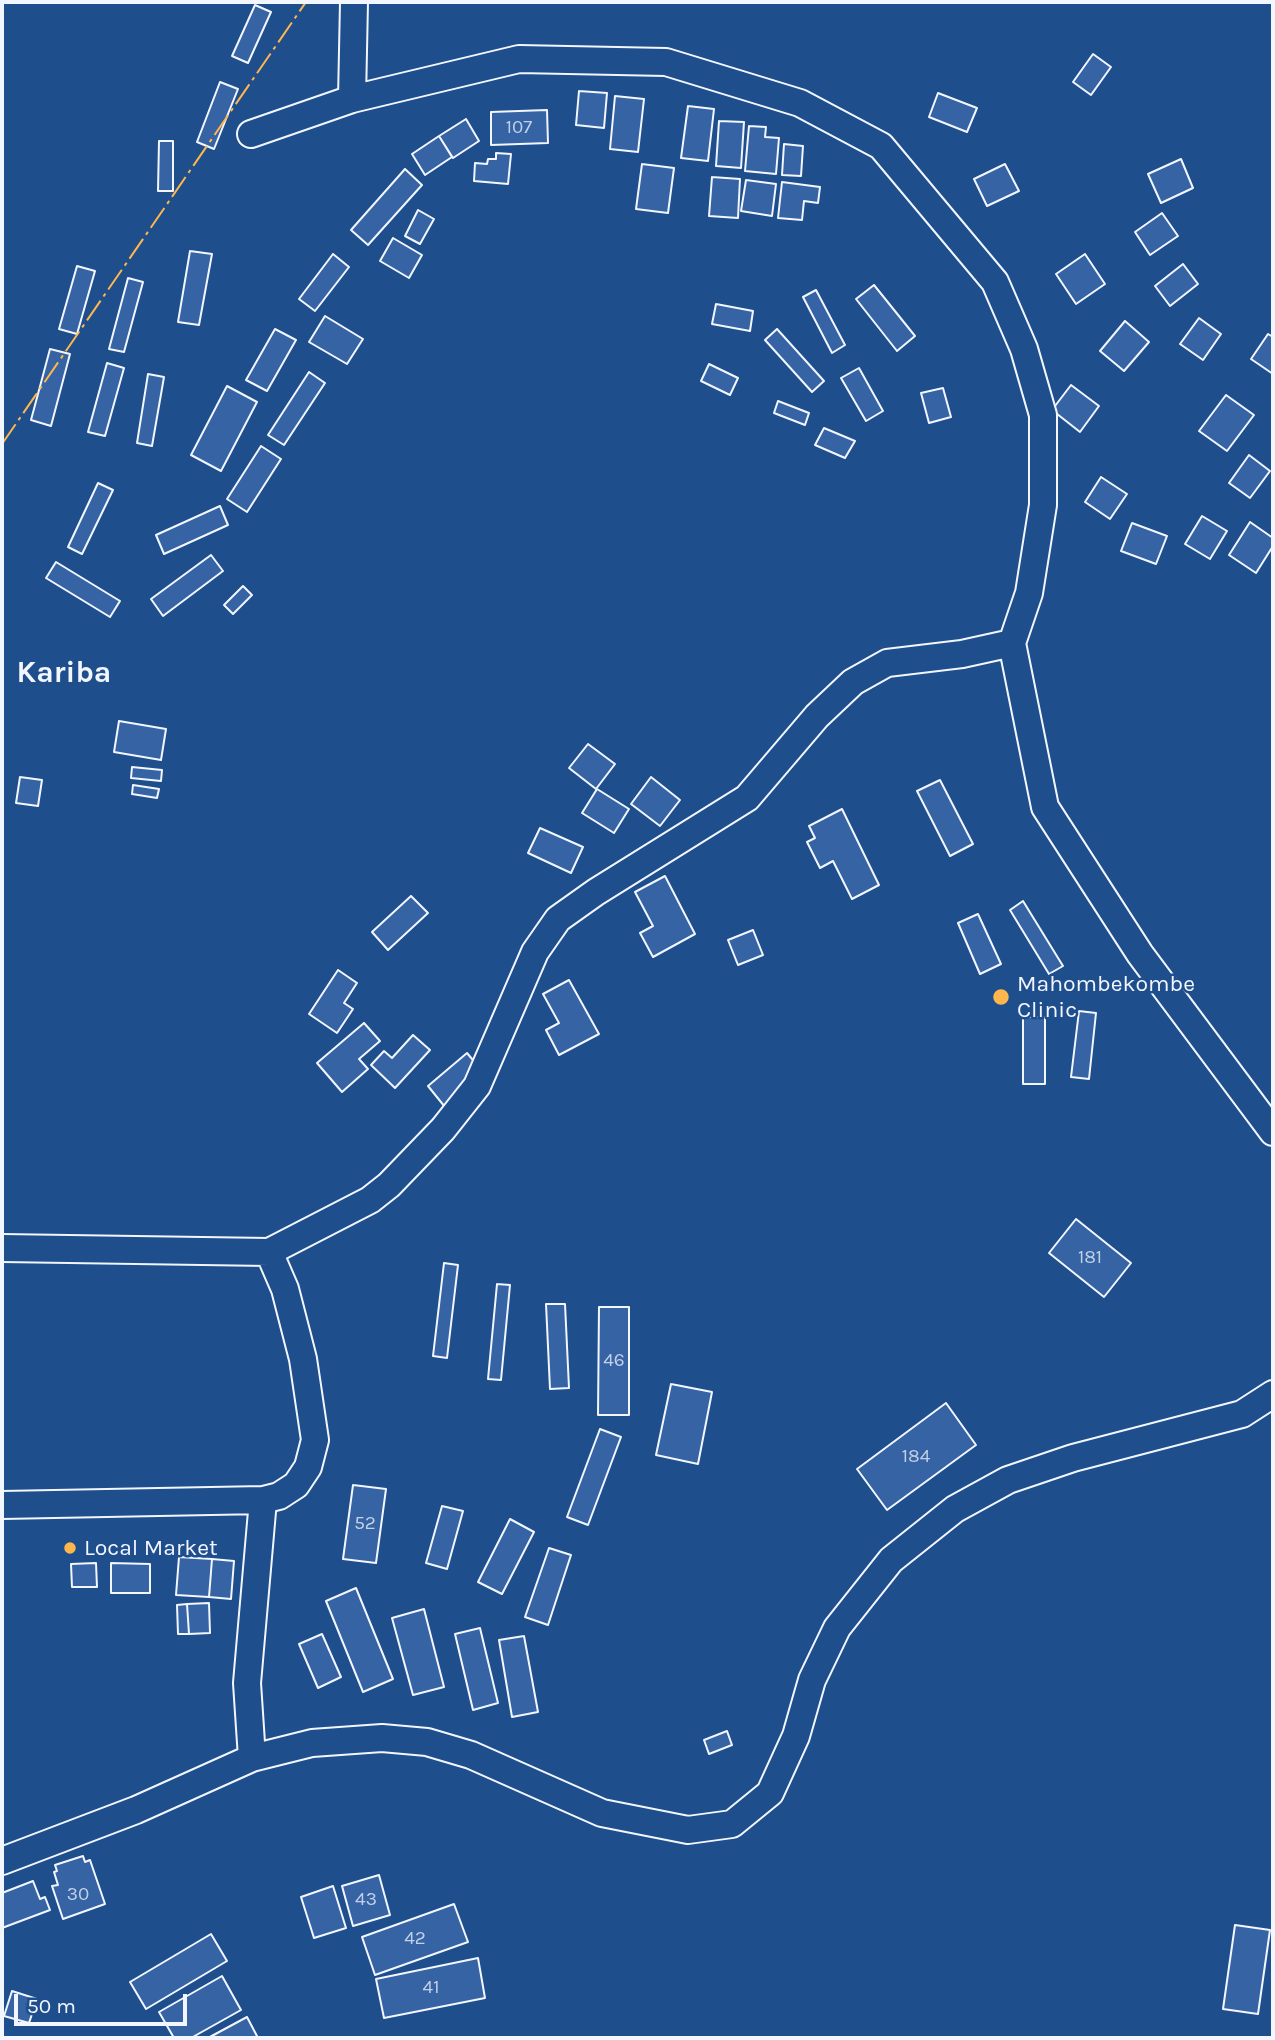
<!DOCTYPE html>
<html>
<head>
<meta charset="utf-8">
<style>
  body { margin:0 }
  #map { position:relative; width:1275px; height:2040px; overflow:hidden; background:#1f4e8c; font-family:Karla,sans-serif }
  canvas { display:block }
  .frame { position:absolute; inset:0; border:4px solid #f2f6ff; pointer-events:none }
  .scale { position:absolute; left:14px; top:1994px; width:173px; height:32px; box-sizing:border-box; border:4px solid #f2f6ff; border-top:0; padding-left:9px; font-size:21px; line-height:24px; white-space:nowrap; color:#f2f6ff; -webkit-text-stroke:5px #1f4e8c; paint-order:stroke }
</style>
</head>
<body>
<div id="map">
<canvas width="1275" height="2040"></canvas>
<div class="frame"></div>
<div class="scale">50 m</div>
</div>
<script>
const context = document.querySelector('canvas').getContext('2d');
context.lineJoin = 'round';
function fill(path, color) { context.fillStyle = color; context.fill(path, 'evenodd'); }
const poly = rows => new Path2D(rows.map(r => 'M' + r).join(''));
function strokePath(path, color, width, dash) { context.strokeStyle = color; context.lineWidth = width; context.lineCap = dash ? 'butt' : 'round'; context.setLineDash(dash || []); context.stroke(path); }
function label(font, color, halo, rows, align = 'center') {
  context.font = font + ' Karla,sans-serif'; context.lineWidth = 5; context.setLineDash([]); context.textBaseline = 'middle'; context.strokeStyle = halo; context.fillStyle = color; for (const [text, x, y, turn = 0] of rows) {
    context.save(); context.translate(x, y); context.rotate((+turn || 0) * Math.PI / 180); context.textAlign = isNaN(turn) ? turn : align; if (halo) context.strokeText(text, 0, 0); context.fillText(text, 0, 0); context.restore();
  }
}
const building = poly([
  [255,5,271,12,248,63,232,56,255,5],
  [1093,54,1111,67,1091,95,1073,82,1093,54],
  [220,82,238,89,214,149,197,142,220,82],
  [579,91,607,93,604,128,576,125,579,91],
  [938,93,977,108,967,132,929,117,938,93],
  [615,96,644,99,638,152,610,149,615,96],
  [688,106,714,109,708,161,681,158,688,106],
  [547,110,548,143,491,145,491,112,547,110],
  [466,119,479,141,453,158,439,136,466,119],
  [719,121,744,122,741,168,716,166,719,121],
  [749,126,766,127,765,137,779,138,776,174,745,171,749,126],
  [439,136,452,157,425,175,412,154,439,136],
  [159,141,173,141,173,191,158,191,159,141],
  [784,144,803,146,801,176,782,175,784,144],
  [496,153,511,154,508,184,474,181,475,163,487,164,488,159,496,159,496,153],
  [1181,159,1193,188,1161,203,1148,174,1181,159],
  [642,164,674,168,668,213,636,209,642,164],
  [1005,164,1019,191,987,206,974,179,1005,164],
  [405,169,422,185,368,245,351,230,405,169],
  [712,177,740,179,738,218,709,216,712,177],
  [746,180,776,184,772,216,741,211,746,180],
  [782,182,820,187,818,203,804,201,802,220,778,218,782,182],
  [418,210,434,219,420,244,405,236,418,210],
  [1162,213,1178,236,1150,255,1135,232,1162,213],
  [393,238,422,255,409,278,380,261,393,238],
  [190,251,212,254,199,325,178,322,190,251],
  [333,254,349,267,315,311,299,299,333,254],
  [1085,254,1105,284,1076,304,1056,274,1085,254],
  [1183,264,1198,284,1170,306,1155,286,1183,264],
  [77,266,95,271,77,334,59,329,77,266],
  [128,278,143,282,124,352,109,349,128,278],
  [874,285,915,336,897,351,856,299,874,285],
  [816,290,845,345,832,353,803,297,816,290],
  [716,304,753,311,750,331,712,324,716,304],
  [325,316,363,339,347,364,309,342,325,316],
  [1199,318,1221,334,1203,360,1180,344,1199,318],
  [1125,321,1149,342,1124,371,1100,351,1125,321],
  [275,329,296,340,267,391,246,380,275,329],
  [777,329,824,381,812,392,765,340,777,329],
  [1268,334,1273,337,1273,374,1251,359,1268,334],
  [50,349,70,354,51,426,31,420,50,349],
  [107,363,124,368,105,436,88,432,107,363],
  [709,364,738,378,730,395,701,381,709,364],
  [859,368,883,411,866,421,841,378,859,368],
  [309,372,325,383,284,445,268,435,309,372],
  [148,374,164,377,152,446,137,443,148,374],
  [1071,385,1099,406,1080,432,1052,410,1071,385],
  [227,386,257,402,221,471,191,455,227,386],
  [943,388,951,417,929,423,921,393,943,388],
  [1226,395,1254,415,1227,451,1199,431,1226,395],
  [778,401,809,413,805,425,774,413,778,401],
  [824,428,855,441,845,458,815,445,824,428],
  [261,446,281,459,247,512,227,499,261,446],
  [1249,455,1270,471,1250,498,1229,483,1249,455],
  [1101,477,1127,494,1110,519,1085,502,1101,477],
  [98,483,113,490,82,554,68,547,98,483],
  [220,506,228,525,164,554,156,535,220,506],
  [1202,516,1227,531,1210,559,1185,544,1202,516],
  [1250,522,1273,538,1273,546,1256,573,1229,555,1250,522],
  [1132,523,1167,536,1156,564,1121,551,1132,523],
  [211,555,223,571,163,616,151,599,211,555],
  [56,562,120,601,110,617,46,578,56,562],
  [243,586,252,595,233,614,224,605,243,586],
  [119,721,166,729,161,760,114,752,119,721],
  [588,744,615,764,596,789,569,768,588,744],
  [132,767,162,770,161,781,131,778,132,767],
  [20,777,42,780,38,806,16,803,20,777],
  [651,777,680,800,660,826,631,804,651,777],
  [940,780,973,844,950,856,917,791,940,780],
  [133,785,159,789,157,798,132,794,133,785],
  [597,789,629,809,614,833,582,813,597,789],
  [842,809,879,885,852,899,833,861,820,868,807,842,815,838,809,826,842,809],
  [540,828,583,847,571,873,528,853,540,828],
  [665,876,695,934,653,957,640,933,653,926,635,892,665,876],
  [411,896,428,913,388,950,372,932,411,896],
  [1023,901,1063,966,1049,974,1010,910,1023,901],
  [978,914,1001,964,980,974,958,923,978,914],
  [753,930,763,955,738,965,728,940,753,930],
  [338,970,357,983,344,1003,353,1009,337,1033,309,1014,338,970],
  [569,980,599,1034,559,1055,546,1030,559,1023,543,994,569,980],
  [1079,1011,1096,1013,1089,1079,1071,1077,1079,1011],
  [1023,1017,1045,1017,1045,1084,1023,1084,1023,1017],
  [364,1023,380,1041,359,1059,368,1069,342,1092,317,1063,364,1023],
  [413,1035,430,1050,395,1088,371,1065,384,1051,392,1058,413,1035],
  [467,1053,488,1078,449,1112,428,1086,467,1053],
  [1076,1219,1131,1263,1104,1297,1049,1253,1076,1219],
  [444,1263,458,1265,447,1358,433,1356,444,1263],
  [497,1284,510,1285,501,1380,488,1379,497,1284],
  [546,1304,565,1304,569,1388,550,1389,546,1304],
  [599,1307,629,1307,629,1415,598,1415,599,1307],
  [671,1384,712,1392,698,1464,656,1455,671,1384],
  [946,1403,976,1445,887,1510,857,1469,946,1403],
  [600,1429,621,1437,588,1525,567,1517,600,1429],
  [353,1485,386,1489,376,1563,343,1559,353,1485],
  [442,1506,463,1511,447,1569,426,1563,442,1506],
  [510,1519,534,1532,502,1594,478,1582,510,1519],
  [549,1548,571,1555,548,1625,525,1617,549,1548],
  [179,1557,212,1559,209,1597,176,1595,179,1557],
  [212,1559,234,1561,231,1599,209,1597,212,1559],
  [96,1563,97,1587,72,1587,71,1564,96,1563],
  [111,1563,150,1564,150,1593,111,1593,111,1563],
  [356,1588,393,1679,363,1692,326,1601,356,1588],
  [209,1603,210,1633,189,1634,187,1604,209,1603],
  [187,1604,189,1634,178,1634,177,1605,187,1604],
  [424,1609,444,1687,413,1695,392,1618,424,1609],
  [480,1628,498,1703,473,1710,455,1634,480,1628],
  [322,1634,341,1677,318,1688,299,1644,322,1634],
  [524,1636,538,1712,512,1717,499,1640,524,1636],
  [727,1731,732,1745,709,1754,704,1740,727,1731],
  [83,1856,85,1862,90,1860,105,1904,63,1919,52,1886,58,1885,54,1872,57,1871,55,1865,83,1856],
  [379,1875,390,1915,353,1926,342,1886,379,1875],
  [33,1881,40,1899,45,1897,50,1910,2,1928,2,1893,33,1881],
  [333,1886,346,1928,314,1938,301,1897,333,1886],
  [454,1904,468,1942,375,1975,362,1937,454,1904],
  [1235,1925,1270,1930,1258,2014,1223,2009,1235,1925],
  [211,1934,227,1961,146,2009,130,1982,211,1934],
  [478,1958,485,1998,384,2018,376,1979,478,1958],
  [222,1976,241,2010,191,2038,174,2038,159,2012,222,1976],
  [12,1991,37,1999,29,2023,4,2016,12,1991],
  [247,2017,258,2038,208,2038,247,2017]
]);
fill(building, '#3563a3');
strokePath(building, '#f2f6ff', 2);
const minor = poly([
  [352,99,354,2],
  [251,134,352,99,519,59,666,62,800,103,881,146,995,282,1024,349,1043,415,1043,505,1029,593,1012,643,1045,807,1140,954,1273,1132],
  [2,1248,269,1252,370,1200,389,1185,443,1129,477,1086,535,952,558,919,596,892,747,798,817,716,853,682,887,663,962,654,1012,643],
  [2,1505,263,1500],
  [252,1758,247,1683,263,1500,279,1496,296,1485,308,1467,315,1440,303,1359,285,1289,269,1252],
  [2,1861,136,1810,252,1758,312,1743,382,1738,427,1742,471,1755,602,1813,688,1830,732,1824,770,1793,796,1736,812,1680,837,1628,891,1560,955,1509,1008,1480,1073,1458,1242,1414,1273,1394]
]);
strokePath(minor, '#f2f6ff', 30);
strokePath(minor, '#1f4e8c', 26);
strokePath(poly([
  [2,444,306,2]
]), '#ffb74d', 2, [24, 5, 3.5, 5]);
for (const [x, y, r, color] of [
  [1001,997,9,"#ffb74d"],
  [70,1548,7,"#ffb74d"]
]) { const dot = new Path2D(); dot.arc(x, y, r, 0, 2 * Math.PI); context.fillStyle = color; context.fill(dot); strokePath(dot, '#1f4e8c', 2.5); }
label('19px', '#c3d1e8', null, [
  ["107",519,128],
  ["181",1090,1258],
  ["46",614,1361],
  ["184",916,1457],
  ["52",365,1524],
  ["30",78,1895],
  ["43",366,1900],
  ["42",415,1939],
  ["41",431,1988]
]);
label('23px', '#f2f6ff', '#1f4e8c', [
  ["Mahombekombe",1017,984],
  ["Clinic",1017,1010],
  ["Local Market",84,1548]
], 'left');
label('bold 30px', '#f2f6ff', '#1f4e8c', [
  ["Kariba",64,673]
]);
</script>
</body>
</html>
